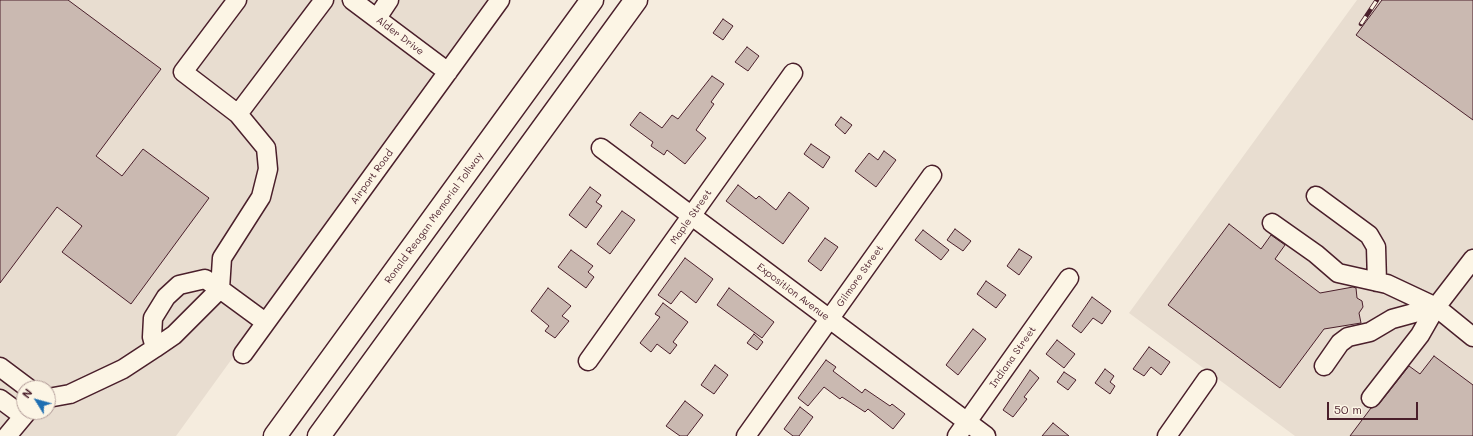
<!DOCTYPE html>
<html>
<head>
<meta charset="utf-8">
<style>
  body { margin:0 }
  #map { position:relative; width:1473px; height:436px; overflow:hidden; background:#f5ecde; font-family:Mali,sans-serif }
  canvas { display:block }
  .north { position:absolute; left:16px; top:380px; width:40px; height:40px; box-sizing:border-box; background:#fcf5e5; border:1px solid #b59f9b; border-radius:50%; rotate:307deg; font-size:11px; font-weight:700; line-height:16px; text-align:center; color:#4a1f2b }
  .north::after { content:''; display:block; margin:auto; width:14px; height:18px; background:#1f6fb2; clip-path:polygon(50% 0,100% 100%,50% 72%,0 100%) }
  .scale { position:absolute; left:1327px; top:402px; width:91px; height:18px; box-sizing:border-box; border:2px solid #4a1f2b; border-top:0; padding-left:5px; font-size:12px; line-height:14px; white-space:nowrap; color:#4a1f2b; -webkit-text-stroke:3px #fcf5e5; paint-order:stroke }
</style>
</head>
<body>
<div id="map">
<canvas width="1473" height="436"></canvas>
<div class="north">N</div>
<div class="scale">50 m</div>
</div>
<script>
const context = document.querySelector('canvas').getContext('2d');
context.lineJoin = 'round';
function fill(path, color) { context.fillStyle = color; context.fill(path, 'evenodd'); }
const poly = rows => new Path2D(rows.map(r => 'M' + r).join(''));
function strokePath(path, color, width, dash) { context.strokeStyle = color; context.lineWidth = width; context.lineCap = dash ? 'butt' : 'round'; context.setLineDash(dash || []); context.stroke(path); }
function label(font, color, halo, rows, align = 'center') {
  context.font = font + ' Mali,sans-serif'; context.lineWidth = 3; context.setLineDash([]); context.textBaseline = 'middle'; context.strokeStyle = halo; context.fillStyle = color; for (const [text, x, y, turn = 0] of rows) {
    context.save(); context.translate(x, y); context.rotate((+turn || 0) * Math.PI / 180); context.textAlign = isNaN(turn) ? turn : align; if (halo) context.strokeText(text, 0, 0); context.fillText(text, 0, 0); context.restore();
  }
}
fill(poly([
  [0,0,492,0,176,436,0,436],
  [24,388,48,388,48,412,24,412],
  [1357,0,1473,0,1473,436,1295,436,1129,313]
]), '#e8ddd0');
const building = poly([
  [0,0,68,0,161,69,96,156,122,176,143,149,209,198,131,304,62,252,82,226,57,207,0,283,0,0],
  [1382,0,1473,0,1473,120,1356,35,1382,0],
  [723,19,733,26,723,40,713,33,723,19],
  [747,47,759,56,748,71,735,62,747,47],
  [712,76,724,84,711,102,714,104,696,130,706,138,685,164,667,150,664,155,651,146,653,142,630,125,640,112,662,128,672,115,678,119,712,76],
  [841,117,852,125,845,134,835,125,841,117],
  [811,144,830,157,823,168,804,154,811,144],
  [884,151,896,160,876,187,855,171,869,153,878,160,884,151],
  [738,185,756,199,759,196,776,210,789,192,809,208,783,244,726,201,738,185],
  [590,187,601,195,596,202,602,206,586,228,569,215,590,187],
  [622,211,635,220,610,254,597,244,622,211],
  [1229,224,1261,249,1271,235,1285,245,1275,259,1320,293,1353,287,1356,288,1357,298,1362,301,1363,307,1359,313,1361,323,1324,329,1280,388,1168,305,1229,224],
  [955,229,971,241,963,251,947,240,955,229],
  [923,230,949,250,941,260,915,240,923,230],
  [825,238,838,247,821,271,808,261,825,238],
  [1019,249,1032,257,1019,275,1007,266,1019,249],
  [571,250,593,266,588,272,594,277,586,288,558,267,571,250],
  [685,258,713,279,696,303,681,291,671,304,658,295,685,258],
  [986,281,1006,295,996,308,977,294,986,281],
  [548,288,571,306,562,316,569,321,555,338,545,331,549,326,531,311,548,288],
  [729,288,774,322,762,338,717,305,729,288],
  [1092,297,1111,311,1102,324,1093,318,1081,333,1072,326,1092,297],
  [663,303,688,322,673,342,677,345,670,354,657,344,651,352,640,343,660,317,655,314,663,303],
  [973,329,986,339,958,375,946,365,973,329],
  [754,334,763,342,757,350,747,343,754,334],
  [1057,340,1075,354,1064,368,1046,354,1057,340],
  [1149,347,1170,362,1161,375,1151,367,1144,376,1133,369,1149,347],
  [1434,356,1473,385,1473,436,1350,436,1371,408,1379,404,1409,366,1420,374,1434,356],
  [826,360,836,367,833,371,862,393,865,389,890,406,892,404,905,414,893,429,868,409,865,412,842,397,840,399,824,387,808,406,798,398,826,360],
  [715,365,728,375,714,394,701,385,715,365],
  [1105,369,1114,376,1110,382,1115,386,1110,394,1095,383,1105,369],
  [1030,370,1039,378,1024,397,1027,399,1013,417,1003,410,1030,370],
  [1064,372,1076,380,1068,390,1057,382,1064,372],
  [685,401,703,415,687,436,680,436,666,426,685,401],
  [800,407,813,417,799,436,793,436,784,429,800,407],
  [1053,423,1069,436,1042,436,1053,423]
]);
fill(building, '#cab9b1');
strokePath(building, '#4a1f2b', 1);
const minor = poly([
  [237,0,183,72,238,114],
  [352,0,448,72],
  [377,18,389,0],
  [601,148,986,436],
  [1316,196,1369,235,1376,247,1377,282],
  [1272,223,1316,254,1338,273,1387,284,1436,307,1473,337],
  [265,322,220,289,205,279,179,285,166,297,153,318,152,337,155,348,174,335,220,289,222,258,261,197,268,169,266,148,238,114,324,0],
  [243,354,500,0],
  [588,361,793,73],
  [1324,366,1340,343,1348,337,1370,332,1392,319,1436,307],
  [0,367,28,388],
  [48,398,70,394,123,369,155,348],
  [1371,398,1420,335,1436,307,1473,259],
  [0,399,23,416],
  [7,436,27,412],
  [746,436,932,175],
  [957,436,1069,278],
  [1167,436,1207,379]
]);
const highway = poly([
  [275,436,592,0],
  [319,436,636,0]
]);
strokePath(minor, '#4a1f2b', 21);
strokePath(highway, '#4a1f2b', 25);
strokePath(minor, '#fcf5e5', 18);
strokePath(highway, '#fcf5e5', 22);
const rail = poly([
  [1361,24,1377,0]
]);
strokePath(rail, '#4a1f2b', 4.5);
strokePath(rail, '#fcf5e5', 3, [9]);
label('10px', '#4a1f2b', '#fcf5e5', [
  ["Alder Drive",400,36,37],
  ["Airport Road",372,177,-54],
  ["Maple Street",691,217,-55],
  ["Ronald Reagan Memorial Tollway",434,218,-54],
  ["Gilmore Street",860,276,-55],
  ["Exposition Avenue",793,292,37],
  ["Indiana Street",1013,357,-55]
]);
</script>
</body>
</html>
